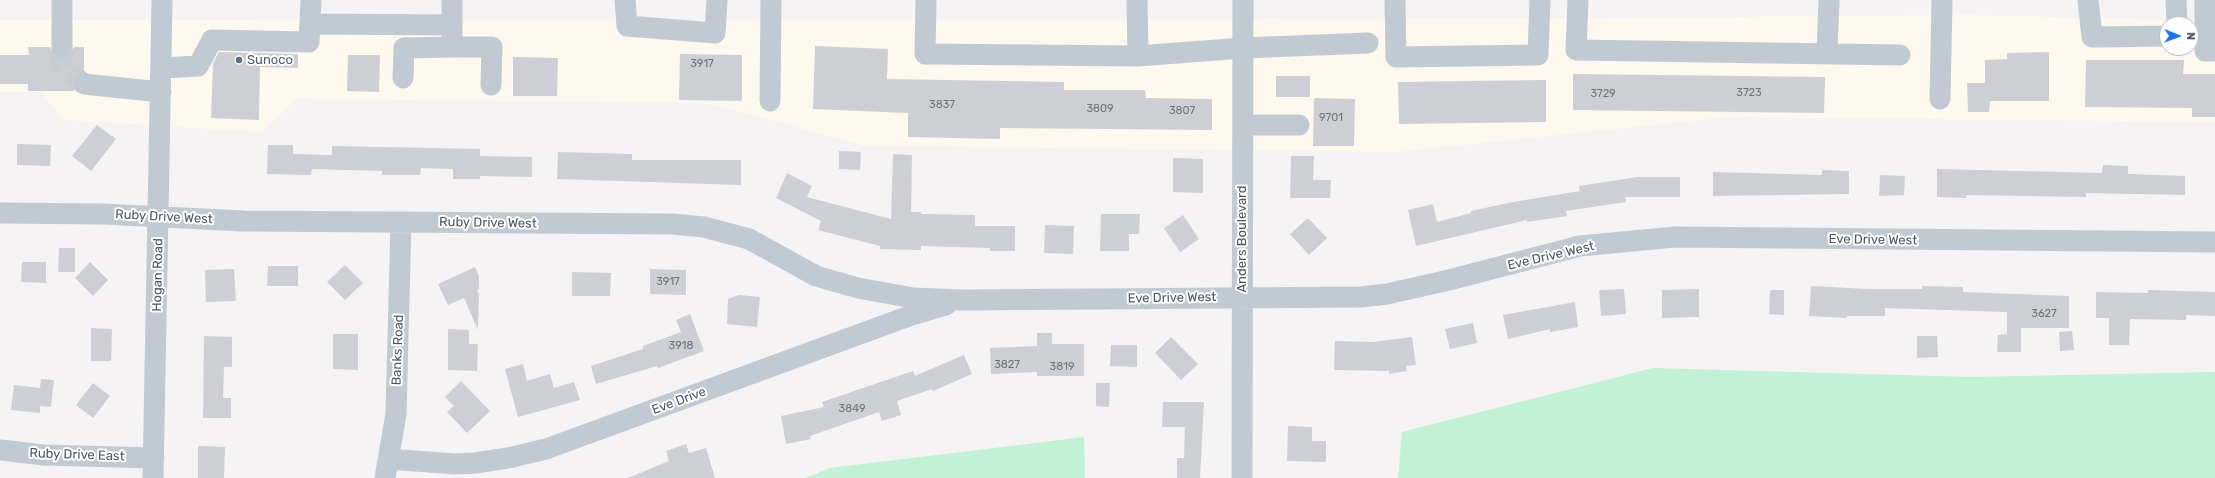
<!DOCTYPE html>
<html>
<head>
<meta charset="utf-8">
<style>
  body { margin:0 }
  #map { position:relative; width:2215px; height:478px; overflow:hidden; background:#f5f3f3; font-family:Rubik,sans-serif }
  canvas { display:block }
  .north { position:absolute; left:2159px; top:16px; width:40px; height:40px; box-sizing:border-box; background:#fff; border:1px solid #b7bbc0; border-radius:50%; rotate:91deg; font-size:11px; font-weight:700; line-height:16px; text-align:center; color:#4a5661 }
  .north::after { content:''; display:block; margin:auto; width:14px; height:18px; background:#1a73e8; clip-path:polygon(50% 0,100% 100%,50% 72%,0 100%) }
</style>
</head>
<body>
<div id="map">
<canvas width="2215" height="478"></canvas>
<div class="north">N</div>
</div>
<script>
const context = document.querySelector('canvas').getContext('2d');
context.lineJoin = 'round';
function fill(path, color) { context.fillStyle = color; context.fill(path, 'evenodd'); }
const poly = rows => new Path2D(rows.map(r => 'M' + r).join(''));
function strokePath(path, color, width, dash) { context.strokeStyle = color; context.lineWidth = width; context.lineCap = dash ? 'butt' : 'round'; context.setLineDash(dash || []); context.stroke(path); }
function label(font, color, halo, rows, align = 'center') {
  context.font = font + ' Rubik,sans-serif'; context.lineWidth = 4; context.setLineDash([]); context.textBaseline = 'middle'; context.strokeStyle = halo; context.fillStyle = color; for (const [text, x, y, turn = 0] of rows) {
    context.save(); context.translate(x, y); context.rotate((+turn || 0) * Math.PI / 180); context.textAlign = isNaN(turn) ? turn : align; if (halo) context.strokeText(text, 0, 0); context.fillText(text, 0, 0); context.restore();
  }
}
fill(poly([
  [1970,15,2215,21,2215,122,1729,117,1396,152,867,146,706,103,297,99,261,132,64,120,40,92,0,92,0,20,1498,19],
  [2167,24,2191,24,2191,48,2167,48]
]), '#fdf9ef');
fill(poly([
  [1653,368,1971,377,2215,372,2215,478,1398,478,1402,432],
  [1084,437,1085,478,806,478,830,468]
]), '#c3f1d5');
fill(poly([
  [815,46,888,49,887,79,1064,82,1064,90,1145,90,1146,98,1212,99,1212,130,1000,128,1000,139,908,137,908,113,813,109],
  [28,47,50,47,52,53,62,59,68,57,74,47,84,47,84,72,74,77,72,83,74,91,28,91,28,84,0,84,0,55,29,55],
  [219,52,298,54,298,68,260,67,259,120,211,118,213,63],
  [2049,52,2049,101,1990,101,1989,112,1968,112,1967,83,1985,83,1985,60,2007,59,2007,53],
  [680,54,742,55,742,101,679,100],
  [348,55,380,55,379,92,347,91],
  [513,57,558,58,557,96,513,96],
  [2086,60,2184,60,2183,74,2215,74,2215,117,2192,117,2192,108,2085,107],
  [1573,74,1825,77,1824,113,1573,110],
  [1276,76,1310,76,1310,97,1276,97],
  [1546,80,1546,122,1399,124,1398,82],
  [1314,98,1355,99,1354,146,1313,146],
  [97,125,116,139,91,171,72,156],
  [17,144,51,145,50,166,17,165],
  [268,145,293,145,293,154,332,155,332,146,480,149,480,156,532,157,532,177,480,176,480,179,453,179,453,169,421,168,420,175,382,175,382,171,312,169,311,175,267,174],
  [839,151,861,152,860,170,839,169],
  [558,152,632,154,632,160,741,160,741,185,557,179],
  [893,154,912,155,911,212,921,212,921,214,975,215,975,226,1015,226,1015,251,990,251,990,248,921,246,921,250,880,249,880,246,818,230,821,221,776,198,787,173,812,186,807,197,891,219],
  [1291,156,1314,156,1313,180,1331,180,1330,198,1290,198],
  [1173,158,1203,159,1203,193,1173,192],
  [2103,165,2128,166,2128,174,2185,176,2185,195,2086,193,2086,197,1966,195,1966,198,1937,197,1937,169,2102,173],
  [1822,170,1849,171,1849,194,1713,196,1713,172,1822,175],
  [1880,175,1905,176,1904,195,1879,196],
  [1638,177,1680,177,1680,197,1625,197,1626,202,1566,211,1567,216,1527,222,1527,220,1416,246,1408,210,1433,204,1437,222,1471,213,1471,211,1513,202,1580,191,1579,186],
  [1101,214,1140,214,1139,234,1129,234,1129,251,1100,251],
  [1183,215,1199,239,1180,252,1164,228],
  [1308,218,1327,238,1309,255,1290,234],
  [1045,225,1074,226,1073,254,1044,253],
  [59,248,75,248,75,272,58,272],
  [22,262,46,262,46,283,21,282],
  [90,262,108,280,93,296,75,278],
  [345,265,363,283,345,300,327,282],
  [268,266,298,266,298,286,267,286],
  [475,267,479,276,479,289,477,290,479,295,478,330,464,298,448,305,438,284],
  [234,269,236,301,206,302,205,270],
  [650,269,686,270,686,295,650,294],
  [572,272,611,273,610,296,572,296],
  [1811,286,1868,289,1922,289,1922,286,1963,287,1963,292,2069,296,2069,328,2021,328,2021,352,1997,352,1998,335,2007,334,2007,312,1885,308,1885,316,1847,316,1847,318,1809,316],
  [1624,289,1626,314,1601,316,1599,290],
  [1699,289,1699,317,1662,318,1662,290],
  [1770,290,1784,290,1784,315,1769,314],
  [2148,290,2215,292,2215,316,2186,315,2186,320,2130,319,2129,345,2109,345,2109,318,2096,318,2096,292,2148,293],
  [739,295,760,297,757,327,727,324,728,299],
  [1575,302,1578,327,1550,332,1550,329,1508,339,1503,315],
  [690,314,704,351,658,368,657,366,596,384,591,366,643,349,643,346,681,332,676,320],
  [1473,323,1477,343,1450,349,1445,329],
  [91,328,112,329,111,361,91,361],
  [448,329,469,330,469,344,478,344,477,371,448,370],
  [2072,331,2074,350,2060,351,2059,332],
  [1037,333,1052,333,1052,344,1084,344,1084,376,1037,376,1037,372,991,374,990,348,1037,346],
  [333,334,358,334,358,370,333,369],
  [204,336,232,337,232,367,224,367,223,398,231,398,231,418,203,418],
  [1917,336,1937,336,1938,357,1917,358],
  [1171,337,1198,364,1181,380,1155,353],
  [1412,337,1416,365,1406,366,1407,371,1389,374,1389,371,1334,370,1335,341,1373,342],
  [1111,345,1137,345,1137,367,1110,366],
  [964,355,972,374,933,391,932,389,897,401,901,415,882,421,879,412,810,436,811,439,786,444,781,416,824,407,822,402,913,371,915,376],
  [523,364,527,381,550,374,554,388,574,382,580,400,518,417,505,369],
  [41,379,54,380,51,407,40,406,40,413,11,410,14,385,40,388],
  [461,381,490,411,467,433,447,412,454,406,445,397],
  [93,383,110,396,93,418,76,405],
  [1096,383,1110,383,1109,407,1096,406],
  [1163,402,1204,402,1200,478,1177,478,1177,458,1184,458,1185,427,1162,427],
  [1288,426,1312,427,1312,441,1326,441,1326,462,1287,461],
  [686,444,689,453,706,448,715,478,628,478,669,461,666,451],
  [198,446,225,447,224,478,198,478]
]), '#cdcfd5');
strokePath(poly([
  [62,47,61,66,84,84]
]), '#caccce', 21, [21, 10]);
strokePath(poly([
  [452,0,452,47,492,47,491,85],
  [625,0,627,26,715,33,717,0],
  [926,0,925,54,1138,56,1243,48,1368,43],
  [1137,0,1138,56],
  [1395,0,1396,57,1538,55,1540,0],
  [1578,0,1576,50,1900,55],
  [2088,0,2092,37,2167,36],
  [2176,0,2177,24],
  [2205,0,2205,51,2215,51],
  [310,24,452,25],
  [62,47,62,0],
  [1827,54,1829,0],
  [162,68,198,66,212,40,309,42,311,0],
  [403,78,404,48,452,47],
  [84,84,161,92],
  [1940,99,1942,0],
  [770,101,771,0],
  [1243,125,1299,125],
  [0,213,103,214,243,221,672,224,704,227,749,239,816,276,858,288,913,298,962,300,1360,297,1387,294,1449,280,1580,246,1675,237,2215,242],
  [0,450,44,455,154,458],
  [389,459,454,464,475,463,508,458,546,449,912,315,946,305],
  [153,478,162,0],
  [385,478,396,414,401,222],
  [1242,478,1243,0]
]), '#c1cad2', 21);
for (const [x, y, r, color] of [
  [239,60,4,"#5c6f8a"]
]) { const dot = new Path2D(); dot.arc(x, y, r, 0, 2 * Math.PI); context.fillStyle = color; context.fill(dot); strokePath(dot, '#fff', 1.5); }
label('11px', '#6b747e', null, [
  ["3917",702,64],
  ["3723",1749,93],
  ["3729",1603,94],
  ["3837",942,105],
  ["3809",1100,109],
  ["3807",1182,111],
  ["9701",1331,118],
  ["3917",668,282],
  ["3627",2044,314],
  ["3918",681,346],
  ["3827",1007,365],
  ["3819",1062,367],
  ["3849",852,409]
]);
label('13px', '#4e5e75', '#fff', [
  ["Sunoco",247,60]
], 'left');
label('13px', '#4a5661', '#fff', [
  ["Ruby Drive West",164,217,3],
  ["Ruby Drive West",488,223,1],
  ["Anders Boulevard",1242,239,-90],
  ["Eve Drive West",1873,240,1],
  ["Eve Drive West",1551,256,-13],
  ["Hogan Road",158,275,-89],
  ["Eve Drive West",1172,298,-1],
  ["Banks Road",398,350,-88],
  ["Eve Drive",679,401,-20],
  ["Ruby Drive East",77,455,2]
]);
</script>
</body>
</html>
